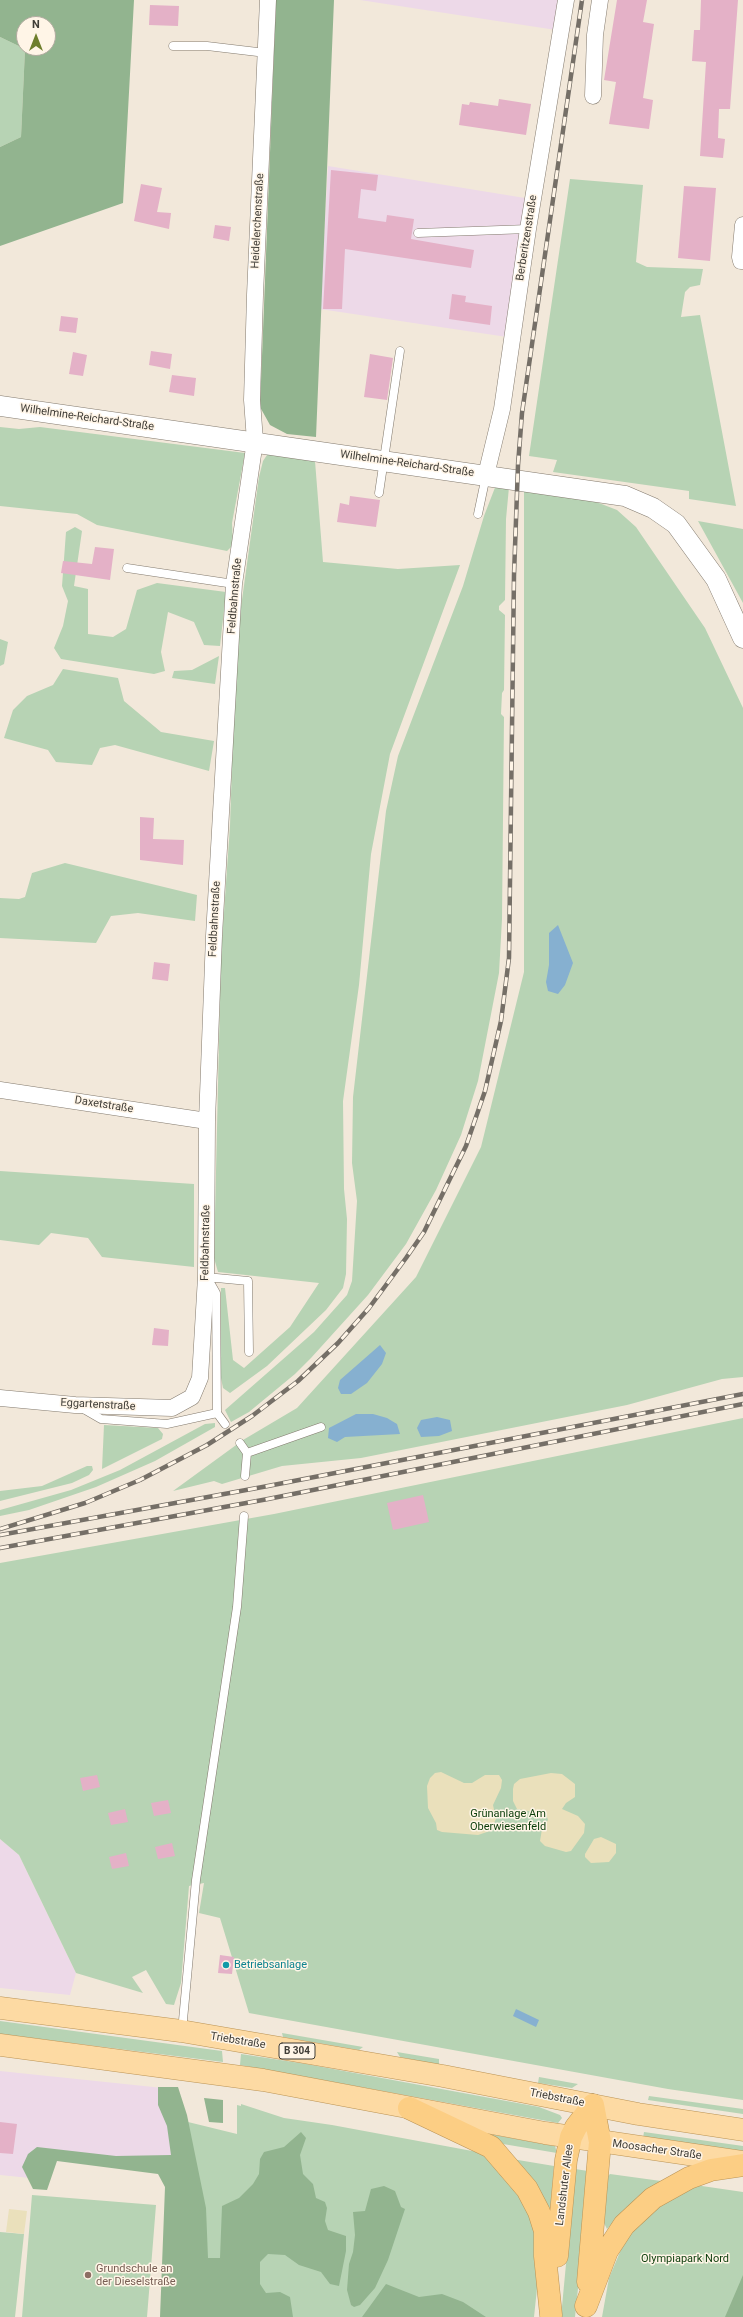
<!DOCTYPE html>
<html>
<head>
<meta charset="utf-8">
<style>
  body { margin:0 }
  #map { position:relative; width:743px; height:2317px; overflow:hidden; background:#f2e8da; font-family:Roboto,sans-serif }
  canvas { display:block }
  .north { position:absolute; left:16px; top:16px; width:40px; height:40px; box-sizing:border-box; background:#fff5e7; border:1px solid #b2aba0; border-radius:50%; rotate:0deg; font-size:11px; font-weight:700; line-height:16px; text-align:center; color:#3f3c36 }
  .north::after { content:''; display:block; margin:auto; width:14px; height:18px; background:#6e7e2c; clip-path:polygon(50% 0,100% 100%,50% 72%,0 100%) }
</style>
</head>
<body>
<div id="map">
<canvas width="743" height="2317"></canvas>
<div class="north">N</div>
</div>
<script>
const context = document.querySelector('canvas').getContext('2d');
context.lineJoin = 'round';
function fill(path, color) { context.fillStyle = color; context.fill(path, 'evenodd'); }
const poly = rows => new Path2D(rows.map(r => 'M' + r).join(''));
function strokePath(path, color, width, dash) { context.strokeStyle = color; context.lineWidth = width; context.lineCap = dash ? 'butt' : 'round'; context.setLineDash(dash || []); context.stroke(path); }
function label(font, color, halo, rows, align = 'center') {
  context.font = font + ' Roboto,sans-serif'; context.lineWidth = 3; context.setLineDash([]); context.textBaseline = 'middle'; context.strokeStyle = halo; context.fillStyle = color; for (const [text, x, y, turn = 0] of rows) {
    context.save(); context.translate(x, y); context.rotate((+turn || 0) * Math.PI / 180); context.textAlign = isNaN(turn) ? turn : align; if (halo) context.strokeText(text, 0, 0); context.fillText(text, 0, 0); context.restore();
  }
}
fill(poly([
  [360,0,573,0,569,32],
  [328,166,525,198,507,337,320,309],
  [0,1839,19,1855,76,1973,70,1995,0,1988],
  [0,2071,163,2088,178,2162,34,2152,30,2178,0,2175]
]), '#edd9e8');
fill(poly([
  [0,37,25,49,21,137,0,147],
  [570,179,643,185,636,262,647,267,703,269,700,285,690,287,685,292,681,317,700,315,736,506,689,499,689,491,553,472,557,460,529,456],
  [0,427,19,429,40,427,245,453,232,523,233,545,227,551,97,525,77,514,0,506],
  [272,454,315,461,323,562,398,569,460,565,390,754,371,854,359,985,343,1101,344,1189,347,1219,346,1274,343,1288,326,1310,287,1347,267,1366,230,1393,223,1388,221,1378,221,1288,225,1288,233,1360,244,1368,290,1327,319,1283,218,1272,214,1258,221,955,230,826,234,701,241,607,259,477,263,461,267,455],
  [496,485,509,487,506,519,505,600,499,606,499,610,505,615,504,690,502,693,501,714,504,717,502,919,499,973,478,1081,461,1135,436,1190,406,1244,368,1295,311,1358,295,1374,249,1412,231,1422,225,1410,314,1332,347,1295,352,1281,357,1201,352,1163,353,1097,386,811,398,756,463,586,484,516],
  [524,490,586,498,617,510,636,527,705,628,743,708,743,1377,722,1379,627,1405,361,1458,282,1466,222,1484,214,1481,173,1491,243,1440,297,1408,416,1277,481,1147,524,972],
  [698,521,743,529,743,603],
  [75,527,82,531,74,586,88,589,88,634,113,637,126,629,137,590,157,583,226,592,220,646,204,645,194,622,168,612,161,652,165,671,154,674,61,659,54,648,63,626,68,601,62,586,66,532],
  [0,639,8,642,4,664,0,666],
  [219,656,215,684,172,678,174,671,192,670],
  [63,669,118,678,124,701,161,732,214,741,209,771,115,745,100,748,92,765,56,762,48,750,4,738,13,710,27,696,53,685],
  [65,863,197,895,195,921,138,913,111,916,96,943,0,938,0,898,19,899,25,897,32,873],
  [0,1171,194,1184,194,1267,102,1257,88,1238,51,1233,39,1245,0,1240],
  [743,1418,743,2100,668,2089,249,2013,220,1918,199,1913,204,1883,189,1886,181,1983,174,2005,166,2004,146,1970,132,1977,143,1993,76,1973,19,1855,0,1839,0,1563,274,1514],
  [215,1423,215,1427,155,1461,96,1487,29,1510,0,1516,0,1510,71,1490,120,1470,205,1424],
  [104,1425,158,1428,163,1434,162,1439,102,1469],
  [87,1466,92,1466,93,1470,89,1475,72,1483,0,1501,0,1491,42,1486],
  [0,2021,222,2051,223,2062,0,2034],
  [282,2033,363,2047,359,2050,283,2037],
  [397,2052,439,2059,439,2065,400,2057],
  [241,2054,306,2064,539,2107,560,2115,562,2118,558,2123,240,2065],
  [539,2077,578,2084,572,2088,538,2083],
  [649,2096,743,2109,743,2114,648,2100],
  [241,2104,284,2118,332,2125,483,2153,529,2205,540,2260,534,2317,187,2317,188,2122,237,2134,237,2105,241,2106],
  [644,2132,743,2146,743,2151,643,2138],
  [489,2134,555,2146,557,2153,491,2142],
  [512,2159,554,2166,550,2213],
  [575,2169,588,2171,581,2260,575,2317,561,2317],
  [610,2174,661,2181,625,2210,607,2229,604,2223,607,2177],
  [695,2185,743,2192,743,2317,602,2317,609,2278,620,2252,628,2237,650,2212],
  [32,2195,156,2205,147,2317,22,2317],
  [0,2232,24,2234,15,2317,0,2317]
]), '#b7d3b4');
fill(poly([
  [0,0,134,0,123,203,0,246,0,147,21,137,25,49,0,37],
  [24,24,48,24,48,48,24,48],
  [276,0,334,0,316,437,287,434,270,425,260,407],
  [158,2087,178,2087,187,2115,206,2208,208,2258,220,2258,222,2206,239,2198,253,2184,259,2174,260,2159,264,2152,284,2147,301,2132,306,2138,300,2155,303,2174,313,2184,316,2198,325,2202,327,2208,325,2221,328,2230,346,2236,346,2251,339,2286,330,2284,321,2272,299,2265,285,2255,268,2254,260,2262,260,2284,266,2293,280,2292,290,2297,293,2317,160,2317,165,2187,158,2174,57,2161,47,2190,33,2189,22,2167,28,2154,37,2147,116,2156,171,2155,167,2126,158,2105],
  [204,2098,223,2100,223,2123,209,2122],
  [384,2186,395,2191,401,2207,405,2209,388,2260,375,2288,360,2305,354,2307,351,2305,347,2290,349,2264,353,2252,355,2235,353,2212,365,2211,371,2189],
  [743,2275,743,2317,725,2317],
  [386,2284,419,2297,442,2294,463,2302,486,2317,362,2317]
]), '#92b48f');
fill(poly([
  [441,1772,464,1783,472,1783,485,1775,499,1775,502,1780,501,1788,493,1805,496,1819,490,1831,478,1835,442,1832,437,1830,436,1823,428,1808,427,1786,430,1778,435,1773],
  [551,1773,562,1774,575,1784,575,1797,566,1803,562,1809,578,1816,585,1824,584,1833,571,1851,566,1852,545,1846,540,1841,542,1829,548,1820,546,1814,517,1809,513,1801,513,1789,514,1784,520,1779],
  [601,1837,616,1844,616,1853,609,1862,591,1863,585,1857,585,1854,594,1839],
  [9,2209,27,2211,24,2234,6,2232]
]), '#eae0bb');
fill(poly([
  [558,925,573,963,565,985,558,994,548,991,546,982,549,965,549,933],
  [380,1345,386,1353,382,1364,367,1383,351,1394,341,1394,338,1388,340,1380],
  [356,1414,373,1414,387,1418,397,1424,400,1434,345,1437,337,1442,328,1438,329,1428],
  [437,1417,450,1420,452,1431,439,1436,421,1437,417,1428,421,1420],
  [516,2009,539,2020,536,2027,513,2016]
]), '#86b0d0');
fill(poly([
  [617,0,647,0,643,22,654,24,643,98,653,100,649,129,609,124,616,82,604,80],
  [701,0,738,0,730,109,719,109,718,138,725,139,723,158,700,156,706,62,692,61,694,30,700,30],
  [150,5,179,6,178,26,149,25],
  [499,99,531,104,526,135,459,125,462,104,469,105,470,102,498,106],
  [331,170,378,175,376,191,361,189,358,218,386,222,387,215,414,219,411,239,474,250,471,268,345,249,342,309,323,309],
  [141,184,162,188,157,212,171,213,169,229,134,221],
  [684,186,716,188,710,261,678,258],
  [215,225,231,227,229,241,213,238],
  [452,294,466,296,465,302,492,306,490,325,449,319],
  [61,316,78,318,76,333,59,331],
  [151,351,172,354,170,369,149,365],
  [73,352,87,355,83,376,69,374],
  [370,354,393,358,387,400,364,397],
  [172,375,196,378,194,396,169,392],
  [350,496,380,500,376,527,337,522,340,503,349,505],
  [95,547,114,549,110,580,61,573,63,561,92,564],
  [140,817,154,818,153,839,184,840,183,865,140,860],
  [154,962,170,964,168,981,152,979],
  [154,1328,169,1330,168,1346,152,1345],
  [423,1495,429,1522,393,1530,387,1503],
  [97,1775,100,1787,83,1791,80,1778],
  [168,1800,171,1813,154,1816,151,1803],
  [125,1809,128,1822,111,1825,108,1813],
  [172,1843,175,1856,158,1859,155,1847],
  [126,1853,129,1866,112,1869,109,1857],
  [220,1955,234,1957,232,1974,218,1973],
  [0,2122,17,2124,13,2154,0,2153]
]), '#e4b1c7');
const service = poly([
  [173,46,207,46,266,53],
  [418,233,528,229],
  [379,493,400,351],
  [478,514,486,476],
  [127,568,234,584],
  [206,1277,248,1281,249,1352],
  [208,1279,216,1293,217,1413,225,1424],
  [82,1408,101,1419,167,1424,217,1413],
  [240,1443,247,1453,245,1476],
  [247,1453,321,1427],
  [182,2031,196,1880,237,1607,244,1516]
]);
const minor = poly([
  [593,96,595,35,600,0],
  [743,225,740,257,741,261,743,261],
  [486,475,502,409,528,229,566,0],
  [0,1090,207,1121],
  [0,1398,75,1405,172,1408,192,1397,200,1378,206,1277,207,1121,214,936,234,584,255,441,252,400,255,295,268,0]
]);
const tertiary = poly([
  [0,406,625,496,653,508,676,524,716,579,743,638]
]);
const primary = poly([
  [0,2008,181,2031,443,2076,638,2114,743,2130],
  [0,2045,263,2080,545,2133,743,2162]
]);
const trunk = poly([
  [409,2108,491,2147,527,2189,539,2212,545,2231,545,2256,551,2315],
  [557,2256,566,2160,571,2137,576,2127,593,2105],
  [588,2282,600,2142,593,2105],
  [586,2306,607,2251,624,2225,653,2198,689,2178,711,2170,743,2165]
]);
strokePath(service, '#837a6e', 9);
strokePath(minor, '#837a6e', 17);
strokePath(tertiary, '#837a6e', 21);
strokePath(primary, '#ba9355', 23);
strokePath(trunk, '#ba9355', 23);
strokePath(service, '#fff', 8);
strokePath(minor, '#fff', 16);
strokePath(tertiary, '#fff', 20);
strokePath(primary, '#fddaa3', 22);
strokePath(trunk, '#fcce84', 22);
const rail = poly([
  [0,1529,85,1503,140,1480,207,1445,252,1416,298,1381,338,1343,369,1308,406,1258,424,1232,466,1146,485,1091,501,1021,509,958,514,575,518,465,522,413,582,0],
  [0,1535,268,1486,743,1394],
  [0,1548,268,1499,743,1404]
]);
strokePath(rail, '#756f67', 4.5);
strokePath(rail, '#fff5e7', 3, [9]);
for (const [x, y, r, color] of [
  [226,1965,4,"#0f9aa8"],
  [88,2275,4,"#8d6e63"]
]) { const dot = new Path2D(); dot.arc(x, y, r, 0, 2 * Math.PI); context.fillStyle = color; context.fill(dot); strokePath(dot, '#fff5e7', 1.5); }
for (const [x, y, w] of [
  [297,2051,36]
]) { const box = new Path2D(); box.roundRect(x - w / 2, y - 8, w, 16, 3); context.fillStyle = '#fff5e7'; context.fill(box); strokePath(box, '#3f3c36', 1); }
label('bold 10px', '#3f3c36', null, [
  ["B 304",297,2051]
]);
label('11px', '#3f3c36', '#fff5e7', [
  ["Heidelerchenstraße",258,221,-87],
  ["Berberitzenstraße",527,238,-81],
  ["Wilhelmine-Reichard-Straße",87,418,8],
  ["Wilhelmine-Reichard-Straße",407,464,8],
  ["Feldbahnstraße",235,596,-85],
  ["Feldbahnstraße",215,919,-87],
  ["Daxetstraße",104,1105,9],
  ["Feldbahnstraße",206,1243,-89],
  ["Eggartenstraße",98,1405,3],
  ["Triebstraße",238,2041,9],
  ["Triebstraße",557,2098,11],
  ["Moosacher Straße",657,2150,8],
  ["Landshuter Allee",565,2185,-83]
]);
label('11px', '#0a3c09', '#fff5e7', [
  ["Grünanlage Am",508,1814],
  ["Oberwiesenfeld",508,1827],
  ["Olympiapark Nord",685,2259]
]);
label('11px', '#0d838f', '#fff5e7', [
  ["Betriebsanlage",234,1965]
], 'left');
label('11px', '#785e54', '#fff5e7', [
  ["Grundschule an",96,2269],
  ["der Dieselstraße",96,2282]
], 'left');
</script>
</body>
</html>
